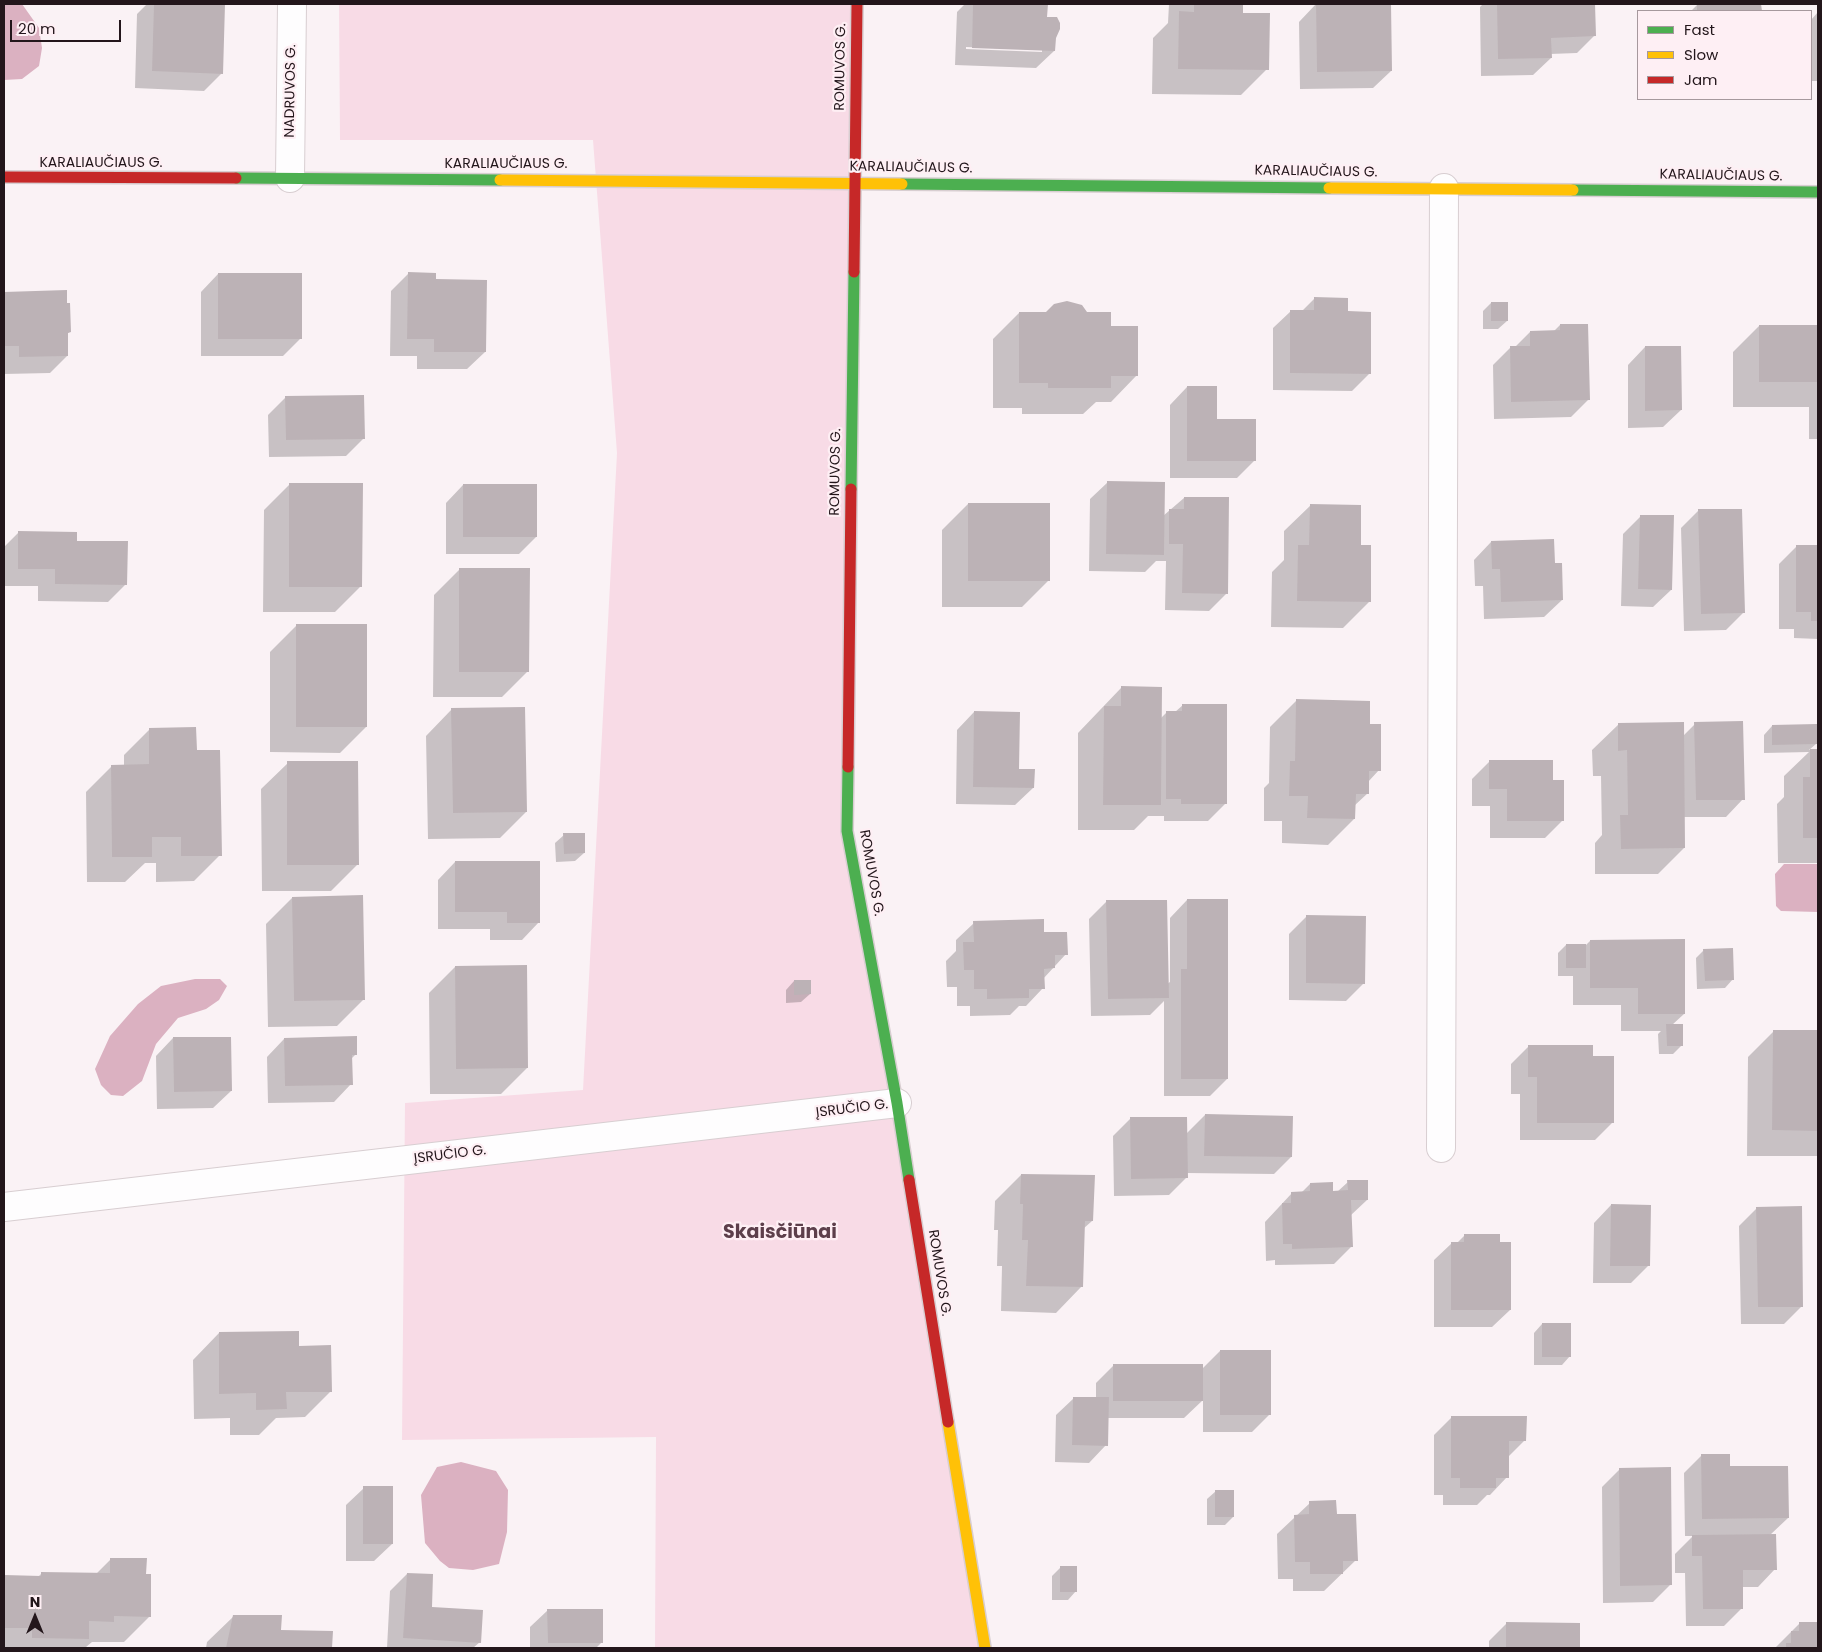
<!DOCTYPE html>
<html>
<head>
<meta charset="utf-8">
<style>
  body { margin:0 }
  #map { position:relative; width:1822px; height:1652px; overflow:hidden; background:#faf2f5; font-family:Poppins,sans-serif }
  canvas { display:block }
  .frame { position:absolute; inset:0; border:5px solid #23161b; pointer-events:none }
  .legend { position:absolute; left:1637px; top:10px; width:175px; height:90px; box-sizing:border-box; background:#feeff4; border:1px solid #a6989d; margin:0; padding:6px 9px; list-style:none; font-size:15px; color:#23161b }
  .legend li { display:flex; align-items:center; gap:10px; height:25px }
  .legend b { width:25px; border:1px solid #a6989d }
  .north { position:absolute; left:10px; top:1592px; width:50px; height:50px; -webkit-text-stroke:4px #feeff4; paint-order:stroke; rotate:0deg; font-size:14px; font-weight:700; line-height:20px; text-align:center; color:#23161b }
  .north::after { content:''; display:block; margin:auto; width:18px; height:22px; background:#23161b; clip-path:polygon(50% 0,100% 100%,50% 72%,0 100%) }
  .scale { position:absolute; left:10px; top:20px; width:111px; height:22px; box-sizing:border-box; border:2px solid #23161b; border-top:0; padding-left:6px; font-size:15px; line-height:18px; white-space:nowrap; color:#23161b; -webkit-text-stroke:4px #feeff4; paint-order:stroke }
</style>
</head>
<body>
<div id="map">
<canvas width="1822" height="1652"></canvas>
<div class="frame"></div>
<ul class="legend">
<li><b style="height:6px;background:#4caf50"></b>Fast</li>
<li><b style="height:6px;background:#ffc107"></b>Slow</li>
<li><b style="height:6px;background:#c62828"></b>Jam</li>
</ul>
<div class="north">N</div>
<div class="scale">20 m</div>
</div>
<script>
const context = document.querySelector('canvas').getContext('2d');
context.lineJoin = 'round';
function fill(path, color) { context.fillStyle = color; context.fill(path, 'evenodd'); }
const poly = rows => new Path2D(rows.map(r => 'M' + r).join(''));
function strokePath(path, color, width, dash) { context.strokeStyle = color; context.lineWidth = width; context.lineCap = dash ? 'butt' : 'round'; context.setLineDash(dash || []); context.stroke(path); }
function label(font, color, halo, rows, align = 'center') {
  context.font = font + ' Poppins,sans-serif'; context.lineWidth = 4.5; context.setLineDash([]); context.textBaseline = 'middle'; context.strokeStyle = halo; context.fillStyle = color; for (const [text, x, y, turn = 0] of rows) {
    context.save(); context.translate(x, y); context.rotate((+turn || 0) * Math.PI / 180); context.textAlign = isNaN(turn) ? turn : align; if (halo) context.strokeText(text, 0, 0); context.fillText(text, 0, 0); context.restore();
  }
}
fill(poly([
  [339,4,857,4,847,831,985,1648,655,1648,656,1437,402,1440,405,1103,583,1090,617,453,593,140,340,140]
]), '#f8dbe6');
fill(poly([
  [4,4,22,4,39,28,42,48,39,66,22,79,4,80],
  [1784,864,1818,864,1818,912,1781,911,1776,906,1775,874],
  [195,979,220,979,227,986,219,1000,206,1009,178,1018,156,1044,142,1081,123,1096,111,1095,101,1085,95,1069,110,1036,138,1004,161,986],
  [461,1462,496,1471,508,1490,507,1532,499,1564,473,1570,449,1568,440,1561,425,1543,421,1495,437,1467]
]), '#dbb1c1');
fill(poly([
  [147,4,224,4,222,73,204,91,135,88,137,14],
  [965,4,1046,4,1046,18,1055,38,1054,51,1036,68,955,65,957,12],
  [966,47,1042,50,1042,52,966,49],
  [1169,4,1242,4,1242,14,1267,69,1241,95,1152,94,1153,38,1168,23],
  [1316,4,1390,4,1391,71,1373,88,1300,89,1299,22],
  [1483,4,1594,4,1594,36,1577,53,1550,54,1551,58,1533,75,1481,76,1480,7],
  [1709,4,1760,4,1760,11,1691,11,1697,5],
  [1818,12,1818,94,1818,81,1811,81,1811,20],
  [218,274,301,338,283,356,201,356,201,292],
  [408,274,434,281,485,352,467,369,417,369,417,356,390,356,391,291],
  [65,292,70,331,67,334,67,356,50,373,4,374,4,293],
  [1314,299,1347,312,1369,374,1352,391,1273,390,1273,328,1291,311,1302,311],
  [1491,303,1507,321,1498,329,1483,329,1483,311],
  [1019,313,1087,313,1109,328,1137,375,1111,402,1096,402,1083,414,1022,414,1022,408,993,408,993,339],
  [1560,325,1588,400,1571,417,1494,419,1493,365,1511,347,1515,347,1530,332,1554,331],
  [1759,326,1818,326,1818,439,1809,439,1809,407,1733,407,1733,352],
  [1645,347,1681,410,1663,427,1628,428,1628,365],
  [1187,387,1255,460,1237,478,1170,478,1170,405],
  [285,398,363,439,346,456,269,457,268,415],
  [1108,482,1163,516,1184,498,1226,594,1209,611,1165,610,1166,561,1156,561,1145,572,1089,571,1090,499],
  [290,484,361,586,335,612,263,612,264,510],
  [463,485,536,537,519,554,446,554,446,503],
  [968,504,1048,581,1022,607,942,607,942,530],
  [1311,505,1359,546,1369,602,1343,628,1271,627,1272,572,1284,560,1284,531],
  [1699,510,1744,612,1726,630,1684,631,1681,528],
  [1641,516,1671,590,1653,607,1621,606,1623,534],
  [19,532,76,542,126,584,108,602,38,601,38,586,4,586,4,547],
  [1491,542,1562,600,1544,617,1484,619,1483,586,1475,586,1474,560],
  [1797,546,1818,547,1818,639,1794,638,1794,629,1779,629,1779,564],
  [460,569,528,671,502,697,433,697,434,595],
  [296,626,366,727,340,753,270,752,270,652],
  [1121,688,1160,719,1167,712,1175,712,1183,705,1225,804,1208,821,1164,821,1164,816,1148,816,1134,830,1078,830,1078,733],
  [1296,701,1369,725,1379,770,1368,782,1368,793,1354,806,1354,819,1328,845,1282,843,1282,821,1264,821,1264,788,1269,783,1270,727],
  [452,709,526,812,500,838,428,839,426,736],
  [974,712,1033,788,1015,805,956,804,957,730],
  [1619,724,1683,736,1695,724,1743,799,1726,817,1684,817,1684,848,1658,874,1595,874,1595,843,1602,835,1601,776,1593,776,1592,750],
  [1772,726,1816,744,1809,750,1818,750,1818,863,1778,863,1777,804,1784,797,1784,776,1809,752,1764,753,1764,735],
  [150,729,195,751,220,855,194,881,156,882,156,863,145,863,125,882,87,882,86,792,112,766,124,766,124,755],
  [1490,761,1552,781,1563,820,1545,838,1490,838,1490,806,1472,806,1472,779],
  [288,763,358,864,331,891,262,891,261,789],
  [564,835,584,853,575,861,556,862,555,843],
  [455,862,539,922,522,940,490,940,490,929,438,929,438,880],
  [292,898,363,1000,337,1026,268,1027,266,924],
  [1187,900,1227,1079,1210,1096,1164,1096,1164,1001,1150,1015,1091,1016,1089,919,1107,901,1167,984,1170,982,1170,918],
  [1307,916,1364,983,1346,1001,1289,1000,1289,934],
  [974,923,1043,934,1066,954,1043,979,1043,988,1026,1006,1019,1006,1010,1015,970,1016,970,1006,957,1006,957,987,947,987,946,961,956,951,956,940],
  [1590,941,1684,1014,1672,1025,1682,1045,1673,1054,1659,1054,1658,1034,1661,1031,1621,1031,1621,1005,1573,1005,1573,976,1558,976,1558,953,1566,945,1586,945],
  [1704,950,1733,979,1725,988,1697,989,1696,958],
  [455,967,527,1068,501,1094,430,1094,429,993],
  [794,981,810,994,801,1002,786,1003,786,990],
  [1774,1031,1818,1031,1818,1156,1747,1156,1748,1057],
  [173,1038,231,1091,213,1108,157,1109,156,1056],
  [284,1039,356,1054,351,1059,351,1084,334,1102,268,1103,267,1057],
  [1529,1046,1592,1058,1613,1122,1595,1140,1520,1140,1520,1094,1511,1094,1511,1064],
  [1205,1115,1291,1157,1274,1174,1186,1173,1186,1178,1169,1195,1114,1196,1113,1136,1131,1118,1186,1134],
  [1021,1175,1092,1221,1083,1229,1082,1286,1056,1313,1001,1311,1002,1266,997,1266,998,1230,994,1230,995,1201],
  [1348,1182,1367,1200,1350,1216,1351,1247,1334,1264,1275,1265,1275,1260,1266,1261,1265,1222,1292,1193,1301,1193,1310,1184,1332,1192,1337,1192],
  [1611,1205,1649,1265,1631,1283,1593,1283,1594,1223],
  [1757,1208,1802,1306,1784,1324,1741,1324,1739,1226],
  [1465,1235,1498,1244,1510,1310,1492,1327,1434,1327,1434,1260,1452,1243,1457,1243],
  [1542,1324,1570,1356,1562,1365,1534,1365,1534,1333],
  [219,1333,298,1347,331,1391,305,1417,276,1418,259,1435,230,1435,230,1418,194,1419,193,1360],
  [1220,1351,1270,1414,1252,1432,1203,1432,1203,1400,1184,1418,1107,1418,1106,1445,1089,1463,1055,1462,1056,1415,1074,1398,1096,1398,1096,1383,1113,1366,1202,1369],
  [1452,1417,1525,1440,1507,1458,1507,1477,1490,1495,1487,1495,1477,1505,1443,1505,1443,1495,1434,1495,1434,1435],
  [1702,1455,1729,1467,1788,1518,1770,1535,1775,1569,1758,1587,1742,1587,1742,1608,1724,1626,1686,1626,1685,1573,1675,1573,1675,1554,1693,1536,1685,1536,1684,1473],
  [1620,1469,1671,1584,1653,1602,1603,1603,1602,1487],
  [364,1488,392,1544,374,1561,346,1561,346,1505],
  [1216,1491,1233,1517,1225,1525,1207,1525,1207,1499],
  [1310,1503,1336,1516,1356,1560,1324,1591,1293,1591,1293,1579,1278,1579,1277,1534],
  [111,1559,145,1575,150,1616,124,1642,92,1642,86,1647,78,1648,4,1648,4,1577,38,1577,42,1573,96,1574],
  [1060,1568,1076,1591,1068,1600,1052,1600,1052,1576],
  [407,1574,430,1608,480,1642,473,1648,387,1648,390,1591],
  [548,1610,602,1642,596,1648,530,1648,530,1627],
  [234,1616,280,1631,332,1632,331,1648,206,1648,207,1642],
  [1507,1623,1579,1624,1579,1648,1489,1648,1489,1641],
  [1800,1623,1818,1623,1818,1648,1775,1648]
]), '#0003');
fill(poly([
  [154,4,225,4,223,74,152,71],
  [973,4,1048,4,1047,17,1057,17,1060,23,1060,29,1056,38,1055,51,972,48],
  [1194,4,1243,4,1243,13,1270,13,1269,70,1178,69,1179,11,1194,12],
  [1316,4,1391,4,1392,71,1317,72],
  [1497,4,1595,4,1596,36,1551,38,1552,58,1498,59],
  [1697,4,1761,4,1762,11,1697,11],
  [408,272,436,273,436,279,487,280,486,352,434,352,434,339,407,339],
  [218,273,302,273,302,339,218,339],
  [67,290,67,303,70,303,71,332,68,333,68,356,19,357,19,346,4,346,4,292],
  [1314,297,1348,298,1348,311,1371,312,1371,374,1290,373,1290,310,1314,310],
  [1067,301,1082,305,1087,312,1111,312,1111,326,1138,326,1138,376,1111,376,1111,388,1048,388,1048,383,1019,383,1019,312,1046,312,1054,304],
  [1491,302,1508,302,1508,321,1491,321],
  [1560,324,1588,324,1590,400,1511,402,1510,346,1530,346,1530,331,1560,330],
  [1759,325,1818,325,1818,382,1759,382],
  [1645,346,1681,346,1682,410,1645,411],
  [1187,386,1217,386,1217,419,1256,419,1256,461,1187,461],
  [364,395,365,439,286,440,285,396],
  [1107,481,1165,482,1164,555,1106,554],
  [289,483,363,483,362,587,289,587],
  [463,484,537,484,537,537,463,537],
  [1184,497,1229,497,1228,594,1182,593,1183,544,1169,544,1169,509,1184,509],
  [968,503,1050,503,1050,581,968,581],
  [1310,504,1361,505,1361,545,1371,545,1371,602,1297,601,1298,545,1309,545],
  [1698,509,1742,509,1745,613,1701,614],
  [1640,515,1674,515,1672,590,1638,589],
  [18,531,77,532,77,541,128,541,127,585,55,584,55,569,18,569],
  [1554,539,1555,563,1562,563,1563,600,1501,602,1500,569,1492,569,1491,541],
  [1796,545,1818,545,1818,621,1811,621,1811,612,1796,612],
  [459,568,530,568,529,672,459,672],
  [296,624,367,624,367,727,296,727],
  [1121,686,1162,687,1161,805,1103,805,1104,706,1121,706],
  [1296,699,1370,701,1370,724,1381,724,1381,771,1369,771,1369,794,1356,794,1355,819,1307,818,1308,796,1289,796,1290,761,1295,761],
  [1182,704,1227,704,1227,804,1181,804,1181,799,1166,799,1166,711,1182,711],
  [525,707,527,812,453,813,451,708],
  [974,711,1020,712,1019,769,1035,769,1034,788,973,787],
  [1743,721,1745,800,1696,800,1694,722],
  [1684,722,1685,848,1621,849,1620,815,1628,815,1627,750,1618,751,1618,723],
  [1817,724,1817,744,1772,745,1772,725],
  [196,727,197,750,220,750,222,856,181,856,181,837,152,837,152,857,112,857,111,765,149,764,149,728],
  [1810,749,1818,749,1818,838,1803,838,1803,777,1810,777],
  [1489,760,1553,760,1553,780,1564,780,1564,821,1507,821,1507,789,1489,789],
  [287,761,358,761,359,865,287,865],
  [563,833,585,833,585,853,564,854],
  [455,861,540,861,540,923,507,923,507,912,455,912],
  [363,895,365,1000,294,1001,292,897],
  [1187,899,1228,899,1228,1079,1181,1079,1181,969,1187,969],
  [1106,900,1167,900,1169,998,1108,999],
  [1306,915,1366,916,1365,984,1306,983],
  [1044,919,1044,932,1067,932,1068,955,1055,955,1055,968,1044,969,1045,989,1029,989,1029,998,987,999,987,989,974,989,974,970,964,970,963,942,974,942,973,921],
  [1685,939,1685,1014,1638,1014,1638,988,1590,988,1590,940],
  [1566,944,1586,944,1586,968,1566,968],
  [1733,948,1734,980,1705,981,1703,949],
  [527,965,528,1068,456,1069,455,966],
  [794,980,811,980,811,994,794,995],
  [1666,1024,1683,1024,1683,1046,1667,1046],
  [1773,1030,1818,1030,1818,1131,1772,1130],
  [357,1036,357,1055,352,1055,353,1085,285,1086,284,1038],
  [173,1037,231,1037,232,1091,174,1092],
  [1528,1045,1593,1045,1593,1056,1614,1056,1614,1123,1537,1123,1537,1077,1528,1077],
  [1205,1114,1293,1116,1292,1157,1204,1156],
  [1130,1117,1187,1117,1188,1178,1131,1179],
  [1021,1174,1095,1175,1093,1221,1085,1221,1083,1287,1026,1286,1028,1240,1022,1240,1023,1204,1020,1204],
  [1347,1180,1368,1180,1368,1200,1351,1200,1353,1247,1292,1249,1292,1244,1283,1244,1282,1203,1291,1203,1291,1192,1310,1191,1310,1183,1333,1182,1333,1191,1348,1190],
  [1611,1204,1651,1205,1650,1266,1610,1266],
  [1802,1206,1803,1307,1758,1307,1756,1207],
  [1464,1234,1500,1234,1500,1242,1511,1242,1511,1310,1451,1310,1451,1242,1464,1242],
  [1542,1323,1571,1323,1571,1357,1542,1357],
  [299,1331,299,1346,331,1345,332,1392,286,1392,287,1409,256,1410,256,1393,219,1394,219,1332],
  [1220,1350,1271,1350,1271,1415,1220,1415],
  [1113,1364,1203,1364,1203,1401,1113,1401],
  [1073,1397,1109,1397,1108,1446,1072,1445],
  [1451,1416,1527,1416,1526,1441,1509,1441,1509,1478,1496,1478,1496,1488,1460,1488,1460,1478,1451,1478],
  [1701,1454,1730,1454,1730,1466,1788,1466,1789,1518,1702,1519],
  [1671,1467,1672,1585,1620,1586,1619,1468],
  [363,1486,393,1486,393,1544,363,1544],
  [1215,1490,1234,1490,1234,1517,1215,1517],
  [1336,1500,1337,1514,1356,1514,1358,1561,1343,1561,1343,1574,1310,1574,1310,1562,1295,1562,1294,1515,1309,1514,1309,1501],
  [1776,1534,1777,1570,1743,1570,1743,1609,1703,1609,1702,1556,1692,1556,1692,1535],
  [110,1558,147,1558,146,1574,151,1574,151,1617,114,1616,114,1622,89,1621,89,1639,32,1638,32,1628,4,1628,4,1575,41,1576,41,1572,110,1573],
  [1060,1566,1077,1566,1077,1592,1060,1592],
  [407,1573,433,1574,432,1607,483,1610,481,1643,403,1638],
  [547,1609,603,1609,603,1643,548,1643],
  [233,1615,282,1615,281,1630,333,1631,332,1648,226,1648],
  [1506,1622,1580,1623,1580,1648,1506,1648],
  [1799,1622,1818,1622,1818,1648,1786,1648,1786,1643,1791,1643,1791,1631,1799,1631]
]), '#bcb2b6');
const street = poly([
  [290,178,292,4],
  [1441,1148,1444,188],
  [4,1207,897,1103]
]);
const fast = poly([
  [236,178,500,180],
  [902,184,1329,188],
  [1573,190,1818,192],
  [851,489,854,272],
  [848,767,847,831,897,1103,909,1180]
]);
const slow = poly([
  [500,180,902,184],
  [1329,188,1573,190],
  [948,1422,985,1648]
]);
const jam = poly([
  [4,177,236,178],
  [854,272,857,4],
  [848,767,851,489],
  [909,1180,948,1422]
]);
strokePath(street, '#d8ced1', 30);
strokePath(fast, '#d8ced1', 14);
strokePath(slow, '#d8ced1', 14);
strokePath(jam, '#d8ced1', 14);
strokePath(street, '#fefdfe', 28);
strokePath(fast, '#4caf50', 11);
strokePath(slow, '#ffc107', 11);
strokePath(jam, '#c62828', 11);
label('14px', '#23161b', '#feeff4', [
  ["ROMUVOS G.",841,67,-89],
  ["NADRUVOS G.",291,91,-89],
  ["KARALIAUČIAUS G.",101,163],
  ["KARALIAUČIAUS G.",506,164],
  ["KARALIAUČIAUS G.",911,168,1],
  ["KARALIAUČIAUS G.",1316,172,1],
  ["KARALIAUČIAUS G.",1721,176,1],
  ["ROMUVOS G.",836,472,-89],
  ["ROMUVOS G.",871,873,80],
  ["ĮSRUČIO G.",852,1109,-7],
  ["ĮSRUČIO G.",450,1155,-7],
  ["ROMUVOS G.",939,1273,81]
]);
label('bold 19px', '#5d3f4b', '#feeff4', [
  ["Skaisčiūnai",780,1233]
]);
</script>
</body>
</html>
